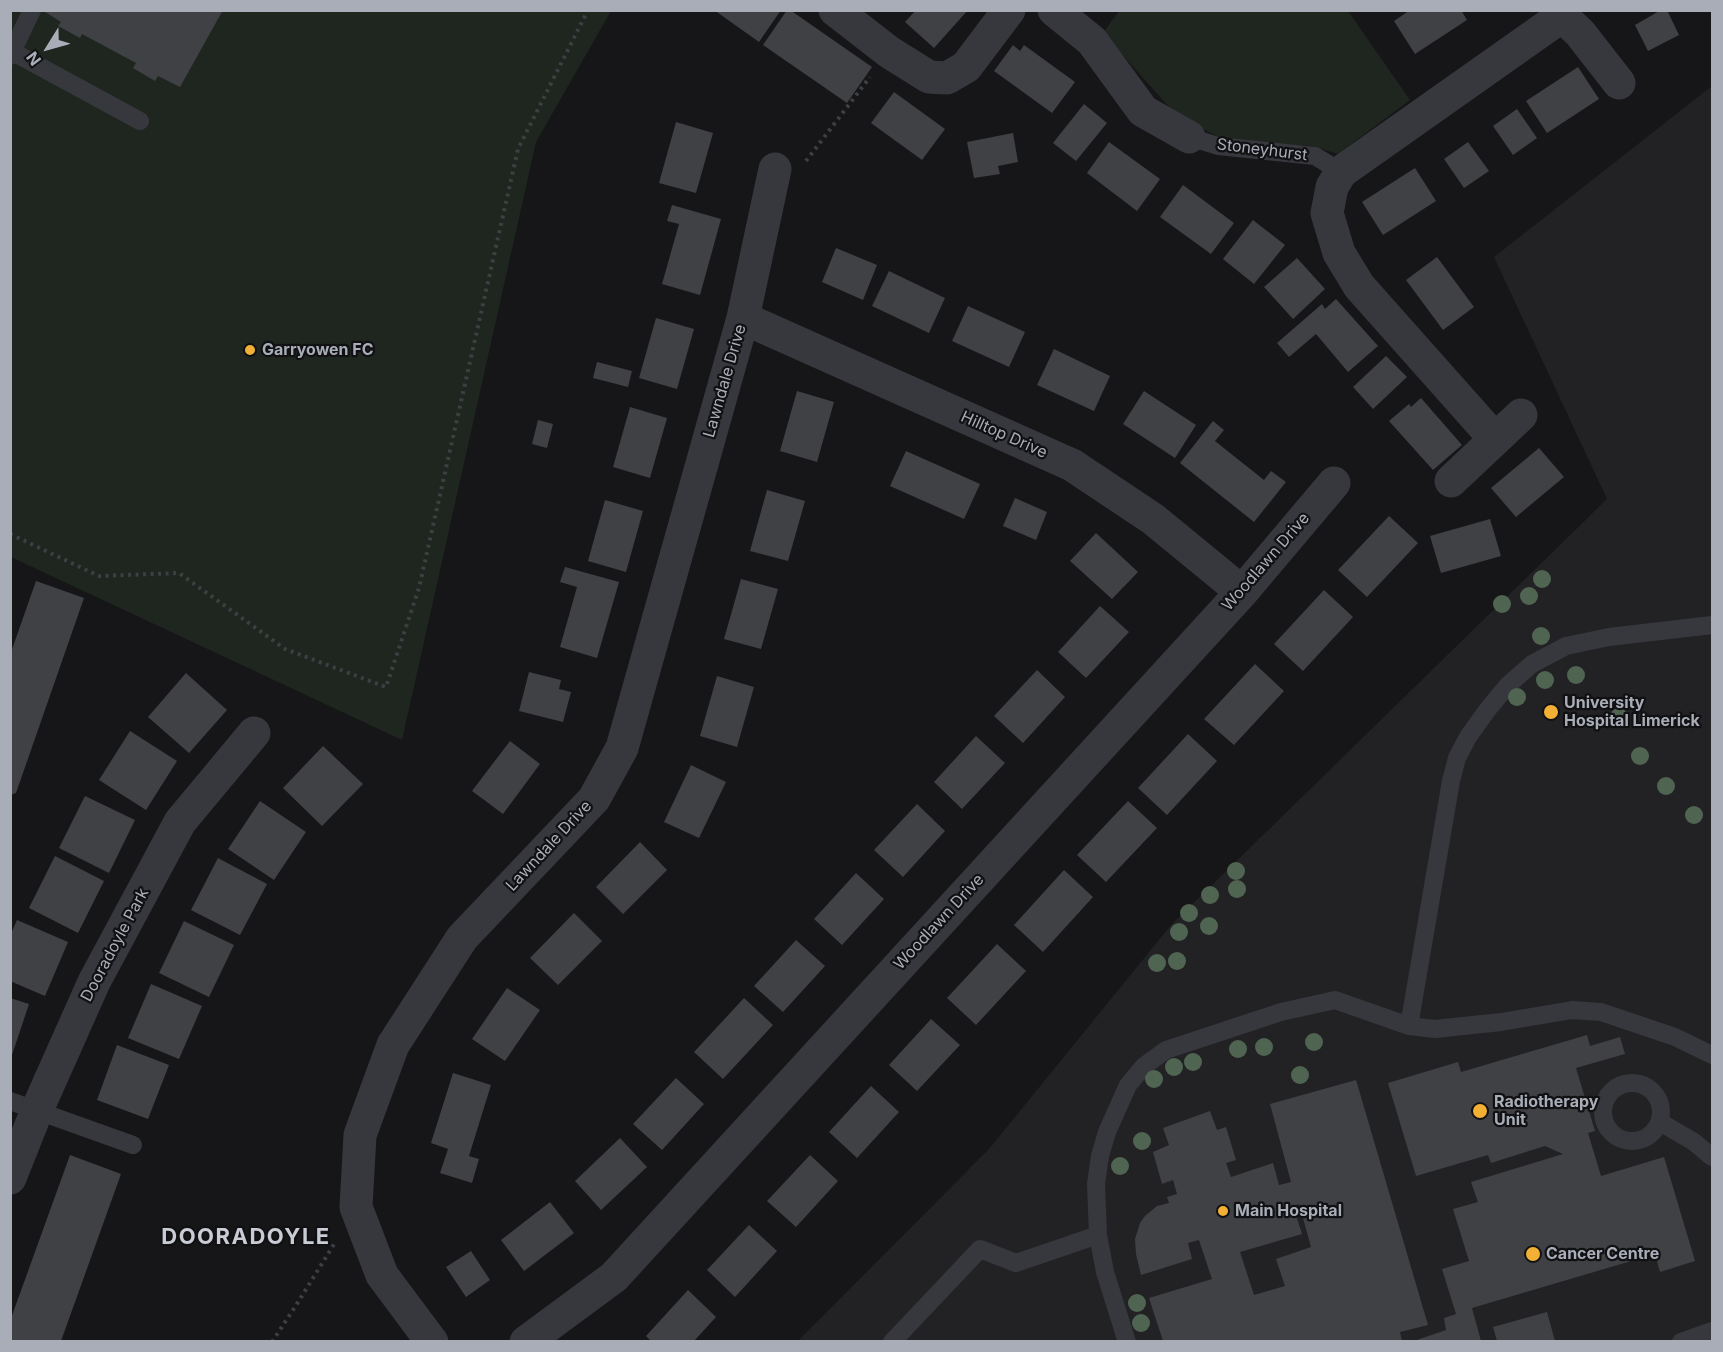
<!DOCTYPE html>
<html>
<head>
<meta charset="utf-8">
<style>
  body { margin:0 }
  #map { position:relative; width:1723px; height:1352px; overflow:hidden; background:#161618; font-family:Inter,sans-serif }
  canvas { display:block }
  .frame { position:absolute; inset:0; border:12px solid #a8adb8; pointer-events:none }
  .north { position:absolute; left:18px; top:18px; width:60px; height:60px; -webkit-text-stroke:4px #111113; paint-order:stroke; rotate:233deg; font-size:16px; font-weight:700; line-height:24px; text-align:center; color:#a8adb8 }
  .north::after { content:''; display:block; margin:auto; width:21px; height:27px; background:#a8adb8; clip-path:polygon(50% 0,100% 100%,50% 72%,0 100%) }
</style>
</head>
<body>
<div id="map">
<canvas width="1723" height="1352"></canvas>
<div class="frame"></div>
<div class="north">N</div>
</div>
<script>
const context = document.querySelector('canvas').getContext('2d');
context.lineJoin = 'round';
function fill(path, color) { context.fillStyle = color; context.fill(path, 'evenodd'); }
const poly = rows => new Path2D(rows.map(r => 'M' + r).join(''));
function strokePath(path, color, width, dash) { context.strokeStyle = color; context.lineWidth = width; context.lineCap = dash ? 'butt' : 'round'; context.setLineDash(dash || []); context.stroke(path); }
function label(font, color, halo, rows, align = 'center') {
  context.font = font + ' Inter,sans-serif'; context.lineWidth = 4.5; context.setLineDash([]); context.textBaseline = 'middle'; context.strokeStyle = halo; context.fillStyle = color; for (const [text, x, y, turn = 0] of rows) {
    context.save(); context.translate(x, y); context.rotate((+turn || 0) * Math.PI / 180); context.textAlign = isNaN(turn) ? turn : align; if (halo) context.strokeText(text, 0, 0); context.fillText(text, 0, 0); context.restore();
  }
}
fill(poly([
  [1712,86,1712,1341,797,1342,989,1149,1171,925,1607,499,1494,257]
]), '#222225');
fill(poly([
  [11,11,611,11,536,142,402,740,11,557],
  [1119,11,1348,11,1410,100,1338,154,1312,146,1226,141,1205,130,1169,107,1103,33]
]), '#1e261f');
fill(poly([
  [42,10,223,10,180,87,158,76,155,81,133,68,136,63,82,34,80,38,58,26,61,22],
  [714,10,781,10,759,42],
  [787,10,790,10,872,67,847,103,763,45],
  [916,10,968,10,934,48,905,22],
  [1410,10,1461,10,1467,20,1415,54,1394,21],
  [1661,10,1667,10,1679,35,1648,51,1635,25],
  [1013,45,1020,51,1024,45,1075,82,1052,113,994,71],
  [1578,67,1599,99,1547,133,1526,101],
  [894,92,945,129,922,160,871,123],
  [1084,104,1107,123,1076,161,1053,143],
  [1517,109,1537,138,1513,155,1493,126],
  [676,122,713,133,696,193,659,183],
  [1013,133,1018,162,998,166,1000,174,974,178,967,142],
  [1109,142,1160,179,1137,211,1087,173],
  [1468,142,1489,171,1464,188,1444,159],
  [1415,168,1436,201,1383,235,1362,202],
  [1183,185,1234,223,1211,254,1160,217],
  [672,205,721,219,700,295,662,284,679,224,667,221],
  [1253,220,1285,245,1254,284,1223,259],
  [836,248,877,265,863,300,822,282],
  [1437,257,1474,307,1443,330,1406,280],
  [1297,258,1325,289,1293,319,1264,287],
  [889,271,945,298,929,333,872,306],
  [1336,299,1378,346,1348,372,1316,334,1289,357,1277,343,1322,304,1325,309],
  [968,306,1025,332,1009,367,952,341],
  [656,318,694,329,677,389,639,378],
  [1054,349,1110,376,1094,411,1037,385],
  [1386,356,1407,377,1373,409,1353,387],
  [597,362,632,371,628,387,593,378],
  [797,391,834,402,817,462,780,451],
  [1144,391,1196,425,1175,458,1123,424],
  [1421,398,1462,445,1433,470,1389,421,1409,404,1411,407],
  [630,407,667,418,650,478,613,467],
  [538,420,553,424,547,448,532,444],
  [1213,421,1224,430,1215,441,1264,480,1271,471,1286,482,1254,522,1180,463],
  [1539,448,1564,477,1516,517,1491,488],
  [906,451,980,484,964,519,890,486],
  [767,490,805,501,788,561,750,551],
  [1015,498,1047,512,1036,540,1003,526],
  [605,500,643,511,626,572,588,561],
  [1389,516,1418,543,1367,597,1338,570],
  [1490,519,1501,556,1441,573,1430,536],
  [1096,533,1138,572,1112,599,1070,561],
  [565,567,619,582,597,658,560,647,577,587,560,582],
  [741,579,778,589,761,649,724,639],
  [36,581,84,598,16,793,10,795,10,655],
  [1324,590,1353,617,1303,671,1274,644],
  [1100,606,1129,632,1086,678,1058,652],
  [1255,664,1284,691,1234,745,1204,719],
  [1037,670,1065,697,1023,743,994,716],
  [529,672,561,680,559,689,571,692,563,722,519,711],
  [186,673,227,710,189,753,148,717],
  [717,676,754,687,737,747,700,736],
  [130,731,177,761,146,810,99,780],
  [1188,734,1217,761,1167,815,1138,788],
  [976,736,1005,763,962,809,934,782],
  [510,741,540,764,503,814,472,791],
  [323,746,363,784,322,826,283,788],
  [691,765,726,782,699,838,664,822],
  [85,796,135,820,109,873,59,848],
  [260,801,306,832,274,880,228,849],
  [1128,801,1157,828,1106,882,1077,855],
  [917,804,945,831,903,877,874,850],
  [640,842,667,870,623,914,596,887],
  [55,856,104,881,78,933,29,908],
  [218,858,267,884,240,935,191,910],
  [1064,870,1093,897,1043,952,1014,925],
  [856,873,884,899,842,945,814,919],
  [574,913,602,941,558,985,530,958],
  [17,920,68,942,45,996,10,981,10,936],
  [184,921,234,945,209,997,159,973],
  [796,940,825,966,783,1012,754,986],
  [997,944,1026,971,976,1025,947,998],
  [151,984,202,1006,179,1059,128,1038],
  [507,988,540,1010,505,1061,472,1039],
  [10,998,29,1004,11,1058,10,1058],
  [744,998,773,1025,723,1079,694,1052],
  [931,1019,960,1045,917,1091,889,1065],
  [1587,1035,1590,1046,1620,1037,1625,1054,1576,1068,1595,1131,1588,1133,1601,1176,1664,1157,1695,1261,1660,1272,1655,1254,1472,1308,1481,1341,1414,1341,1446,1330,1444,1318,1456,1314,1442,1269,1469,1261,1453,1209,1478,1202,1471,1182,1563,1154,1545,1146,1491,1163,1488,1155,1416,1176,1388,1083,1458,1062,1461,1072],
  [117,1045,169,1065,148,1119,97,1100],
  [453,1073,491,1085,469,1156,479,1159,472,1183,440,1173,448,1149,431,1143],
  [676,1078,704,1104,662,1150,633,1124],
  [1356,1080,1428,1325,1400,1332,1402,1341,1163,1341,1149,1298,1212,1279,1199,1240,1188,1243,1192,1259,1141,1275,1136,1254,1135,1239,1140,1223,1145,1216,1157,1206,1169,1203,1167,1197,1177,1194,1173,1180,1162,1184,1153,1152,1169,1145,1163,1128,1210,1111,1217,1130,1226,1127,1236,1160,1226,1163,1231,1177,1273,1163,1279,1185,1291,1182,1270,1104],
  [1299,1204,1311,1247,1276,1259,1285,1286,1254,1295,1240,1252,1302,1234,1293,1206],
  [871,1086,899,1112,857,1158,829,1132],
  [620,1138,647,1167,601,1210,575,1181],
  [70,1155,121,1174,61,1341,10,1341,10,1321],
  [810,1155,838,1181,796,1227,767,1201],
  [550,1202,574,1233,524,1271,501,1240],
  [749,1225,777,1251,735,1297,707,1270],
  [471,1251,490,1280,466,1297,446,1267],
  [688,1290,716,1317,694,1341,651,1341,646,1336],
  [1547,1312,1555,1341,1497,1341,1493,1327]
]), '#404145');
strokePath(poly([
  [806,161,870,77],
  [10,534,99,576,179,573,285,649,386,687,419,588,518,149,588,10],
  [272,1342,295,1307,336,1241]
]), '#3d3f44', 4, [3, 4.5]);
strokePath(poly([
  [13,52,140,121],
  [10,56,32,10],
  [1189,137,1218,146,1315,156,1341,172],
  [1409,1026,1451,781,1457,758,1468,737,1488,709,1508,685,1532,664,1566,646,1609,637,1712,625],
  '1603 1112a29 29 0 1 1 58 0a29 29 0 1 1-58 0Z',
  [10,1101,133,1145],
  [1660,1122,1694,1142,1712,1157],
  [892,1342,980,1249,1016,1263,1098,1235],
  [1127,1342,1105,1272,1098,1235,1096,1184,1100,1156,1107,1132,1128,1085,1144,1066,1166,1050,1281,1012,1335,1000,1409,1026,1435,1029,1501,1022,1572,1010,1601,1012,1675,1037,1712,1055],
  [1681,1342,1712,1331]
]), '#37383d', 18);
strokePath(poly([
  [835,10,889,52,929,77,947,78,966,67,1009,10],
  [1054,10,1092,41,1143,111,1189,137],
  [1559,10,1562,16,1580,33,1619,83],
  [743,318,1072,465,1153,519,1242,592],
  [1495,439,1359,286,1339,253,1327,213,1332,187,1341,172,1562,16],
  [1451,481,1521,415],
  [10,1178,37,1110,94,982,180,822,254,733],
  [432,1342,382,1275,356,1207,360,1135,393,1045,462,938,594,799,622,748,743,318,775,169],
  [526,1342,614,1277,1242,592,1334,483]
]), '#37383d', 33);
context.fillStyle = '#506452';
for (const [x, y] of [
  [1542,579],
  [1529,596],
  [1502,604],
  [1541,636],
  [1576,675],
  [1545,680],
  [1517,697],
  [1619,717],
  [1640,756],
  [1666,786],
  [1694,815],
  [1236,871],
  [1237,889],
  [1210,895],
  [1189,913],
  [1209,926],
  [1179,932],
  [1177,961],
  [1157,963],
  [1314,1042],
  [1264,1047],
  [1238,1049],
  [1193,1062],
  [1174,1067],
  [1300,1075],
  [1154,1079],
  [1142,1141],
  [1120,1166],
  [1137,1303],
  [1141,1323]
]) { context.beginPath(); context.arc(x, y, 9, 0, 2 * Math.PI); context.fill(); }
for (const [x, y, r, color] of [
  [250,350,6,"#f2b134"],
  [1551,712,8,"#f2b134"],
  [1480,1111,8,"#f2b134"],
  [1223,1211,6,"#f2b134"],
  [1533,1254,8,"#f2b134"]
]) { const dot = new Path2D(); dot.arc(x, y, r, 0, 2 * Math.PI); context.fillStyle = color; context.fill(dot); strokePath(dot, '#111113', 2); }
label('16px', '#a8adb8', '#111113', [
  ["Stoneyhurst",1262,150,7],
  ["Lawndale Drive",725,381,-74],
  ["Hilltop Drive",1004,435,24],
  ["Woodlawn Drive",1266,562,-49],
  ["Lawndale Drive",549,846,-47],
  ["Woodlawn Drive",939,922,-47],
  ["Dooradoyle Park",115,945,-62]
]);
label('bold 16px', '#a8adb8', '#111113', [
  ["Garryowen FC",262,350],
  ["University",1564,703],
  ["Hospital Limerick",1564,721],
  ["Radiotherapy",1494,1102],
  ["Unit",1494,1120],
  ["Main Hospital",1235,1211],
  ["Cancer Centre",1546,1254]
], 'left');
context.letterSpacing = '1.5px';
label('bold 22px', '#c9ccd4', '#111113', [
  ["DOORADOYLE",246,1237]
]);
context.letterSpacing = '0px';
</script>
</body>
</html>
